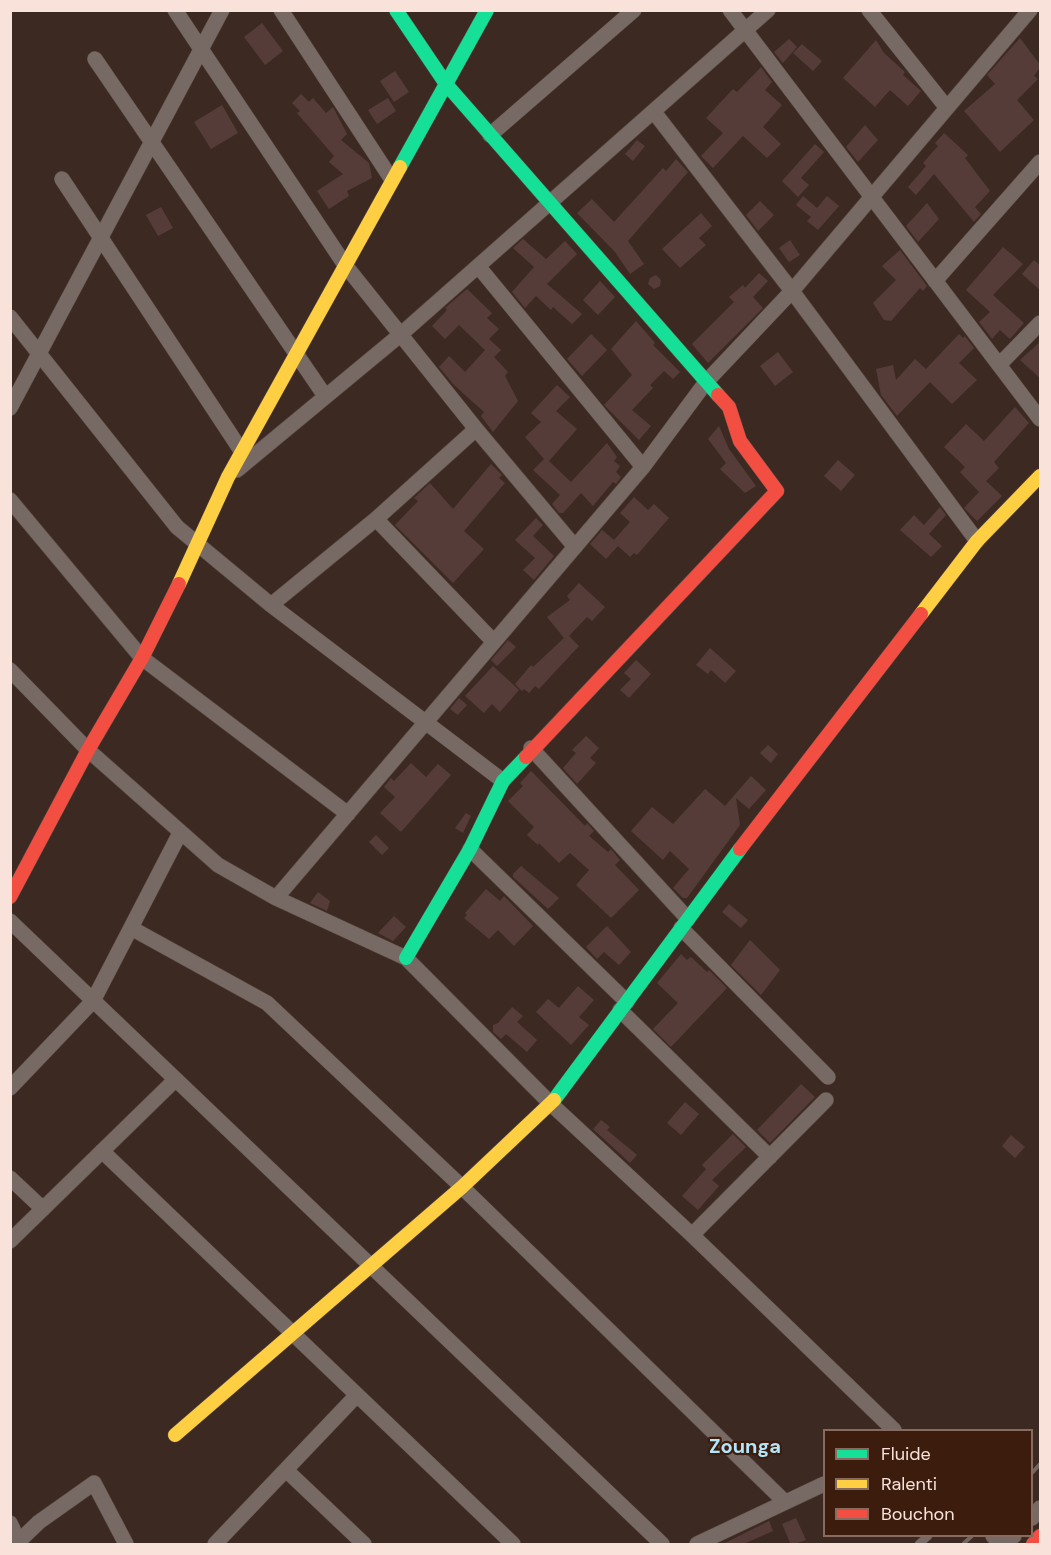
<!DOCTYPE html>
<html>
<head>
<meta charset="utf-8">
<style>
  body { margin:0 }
  #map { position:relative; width:1051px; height:1555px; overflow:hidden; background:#3c2a22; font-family:"DM Sans",sans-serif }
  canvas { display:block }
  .frame { position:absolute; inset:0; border:12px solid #f8e2d9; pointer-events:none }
  .legend { position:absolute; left:823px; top:1429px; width:210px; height:108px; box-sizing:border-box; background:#3b1c0d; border:2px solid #876b5f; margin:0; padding:8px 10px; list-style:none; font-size:18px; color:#f8e2d9 }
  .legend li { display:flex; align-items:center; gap:12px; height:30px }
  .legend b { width:30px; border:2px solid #876b5f }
</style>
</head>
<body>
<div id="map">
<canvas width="1051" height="1555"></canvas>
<div class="frame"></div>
<ul class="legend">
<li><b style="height:8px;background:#16e098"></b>Fluide</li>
<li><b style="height:8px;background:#ffcf43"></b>Ralenti</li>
<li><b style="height:8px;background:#f24e42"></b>Bouchon</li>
</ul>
</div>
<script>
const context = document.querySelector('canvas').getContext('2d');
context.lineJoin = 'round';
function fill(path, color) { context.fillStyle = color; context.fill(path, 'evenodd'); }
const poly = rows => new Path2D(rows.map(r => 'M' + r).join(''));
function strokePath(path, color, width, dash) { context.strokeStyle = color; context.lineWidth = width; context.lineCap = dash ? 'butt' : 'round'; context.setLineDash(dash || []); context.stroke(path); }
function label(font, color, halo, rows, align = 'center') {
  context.font = font + ' "DM Sans",sans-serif'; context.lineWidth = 4.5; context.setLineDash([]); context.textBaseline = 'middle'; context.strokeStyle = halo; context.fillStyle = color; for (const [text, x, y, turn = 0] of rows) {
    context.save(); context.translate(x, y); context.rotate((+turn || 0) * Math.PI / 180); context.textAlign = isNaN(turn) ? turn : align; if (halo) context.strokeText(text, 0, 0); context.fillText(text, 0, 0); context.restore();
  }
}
fill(poly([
  [262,23,283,51,265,65,244,37],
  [1020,38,1041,66,1034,76,1038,79,1017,100,1034,120,1000,152,964,111,995,84,987,75],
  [789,39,797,47,783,63,774,52],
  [876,40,884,53,905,72,903,75,921,91,908,106,890,90,875,107,843,78],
  [802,44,822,61,813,71,793,53],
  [761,67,772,82,765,90,782,105,763,127,781,144,767,158,743,136,713,168,701,156,723,133,706,118,733,89,737,92],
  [395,71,409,92,394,102,380,81],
  [301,94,309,102,313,98,326,113,333,107,347,134,341,140,369,163,372,178,347,191,349,196,329,209,317,191,343,174,329,162,334,156,297,113,300,111,292,103],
  [388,98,396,111,377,124,368,110],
  [222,105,238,133,211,149,194,122],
  [865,125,878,140,858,162,846,147],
  [944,133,968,155,965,158,990,191,975,207,981,214,974,222,934,174,916,195,908,187,926,166,923,163,938,146,935,143],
  [637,140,645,146,633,161,625,154],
  [815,144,824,152,801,178,809,185,798,197,782,181],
  [676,159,688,172,628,241,644,264,630,274,615,252,577,213,592,199,614,222,663,168,666,171],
  [803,196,817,208,827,196,839,206,818,230,807,221,811,217,796,205],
  [760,201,774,215,758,231,746,215],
  [927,203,939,219,918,242,906,226],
  [161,207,173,228,158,236,146,215],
  [701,213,712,226,699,238,706,245,680,268,662,249],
  [523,239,546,259,565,241,577,254,547,284,582,314,572,324,553,307,551,310,536,296,525,308,512,292,534,267,513,248],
  [790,240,800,255,789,262,779,248],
  [1003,247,1023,264,993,295,1024,323,1010,339,1000,330,992,339,979,322,990,312,966,290],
  [900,250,927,286,923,291,920,288,891,321,884,320,873,303,896,280,882,266],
  [1034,260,1041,266,1041,291,1022,274],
  [759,273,768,281,753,297,763,308,708,363,692,344,734,302,729,297,743,285,745,288],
  [656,275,661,280,660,286,654,289,648,284,650,278],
  [600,281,615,297,598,315,583,300],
  [467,289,492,313,487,318,499,329,489,339,501,350,494,357,508,372,505,376,518,401,493,432,481,416,484,412,454,385,439,367,449,356,465,372,485,350,459,325,445,339,432,326,447,310,445,308],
  [636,321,655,343,653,345,680,372,673,379,664,371,650,385,653,388,632,410,651,426,639,440,604,405,632,375,611,349],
  [591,334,607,350,582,376,567,359],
  [959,334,963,338,965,336,974,348,959,363,977,380,952,404,930,382,897,416,881,395,876,369,893,365,896,380,915,359,926,369],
  [1041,341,1041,379,1020,360],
  [778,352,793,372,775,386,760,366],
  [557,385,570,397,556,411,577,429,549,461,571,482,607,443,617,457,614,461,620,466,616,472,621,477,616,484,613,482,593,506,581,493,563,513,559,513,552,504,560,495,533,470,544,459,525,437,541,422,531,413],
  [1015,407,1029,423,994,462,999,468,986,481,1002,496,977,521,964,508,979,492,960,472,965,467,944,447,966,424,984,441],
  [719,426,729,449,756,486,745,493,720,469,726,463,708,439],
  [838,460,855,475,841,491,824,476],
  [491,464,502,475,499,478,505,483,464,531,484,549,453,583,395,525,418,501,414,498,430,483,453,509],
  [634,497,648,510,654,504,669,518,637,555,634,553,630,557,618,546,606,559,590,544,602,530,614,540,630,522,620,513],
  [940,507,946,515,929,534,942,546,931,557,900,530,914,515,924,525],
  [536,518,543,525,533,536,554,556,534,580,523,570,535,558,515,540],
  [579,583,605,607,592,621,587,617,569,636,579,646,539,689,535,686,529,693,524,689,522,691,515,684,531,665,533,667,564,638,547,617,570,600,567,596],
  [508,640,516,647,497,666,491,660],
  [710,648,736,671,725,683,711,670,708,674,696,665],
  [636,660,651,674,629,698,620,690,631,679,624,673],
  [493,666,519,690,500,712,492,704,484,713,465,696],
  [459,698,467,705,458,715,450,709],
  [586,736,599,748,590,758,596,763,577,784,563,768,576,753,572,750],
  [768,745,778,754,771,763,760,753],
  [411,763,426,777,438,764,451,775,401,832,380,813,395,797,384,787,391,778,394,781],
  [531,771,585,826,587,823,594,831,589,836,608,852,611,849,620,860,615,865,639,890,611,918,576,885,589,870,570,853,559,863,539,843,538,845,527,835,534,827,508,801,523,786,520,783],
  [751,776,766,790,749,809,736,798,740,825,687,898,683,898,673,888,689,869,670,851,663,860,631,831,652,807,673,824,705,789,725,806],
  [466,813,471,816,463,833,455,828],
  [376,835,389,848,382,855,369,842],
  [521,866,559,898,548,909,513,877,513,874],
  [486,889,500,901,504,896,533,926,514,946,498,930,489,939,464,918,467,915,465,913],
  [318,892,330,901,327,911,310,903],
  [729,904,748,920,741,928,722,912],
  [394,916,406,927,393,941,378,933],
  [607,926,631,952,619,965,604,952,597,959,586,947],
  [750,940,780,970,761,995,731,965],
  [681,954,687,960,691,957,707,972,709,970,727,988,671,1047,653,1029,678,1003,657,983],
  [578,986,594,1000,579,1017,589,1025,571,1045,536,1012,548,999,559,1008],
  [512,1007,523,1016,517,1022,537,1040,527,1052,506,1034,501,1039,493,1032,493,1025,498,1023],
  [801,1084,815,1097,770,1143,757,1130],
  [685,1102,699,1114,681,1135,667,1123],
  [601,1120,610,1127,607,1130,637,1155,630,1163,593,1129],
  [733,1134,746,1147,712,1180,719,1186,698,1210,682,1196,706,1169,702,1165],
  [1011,1135,1025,1147,1015,1158,1002,1146],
  [796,1518,806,1540,791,1545,782,1524],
  [769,1521,773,1531,741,1545,721,1545]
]), '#563c38');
const lane = poly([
  [919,1544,928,1536]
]);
const street = poly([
  [175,10,345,265,476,429,575,547],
  [281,10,392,180],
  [730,10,1040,419],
  [869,10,947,108],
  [95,59,325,396],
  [654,112,792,291,977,541],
  [490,135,634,10],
  [62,179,246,458],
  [478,266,643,467],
  [935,281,1040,162],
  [10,317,177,527,271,605,503,781],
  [999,365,1040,323],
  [10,408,222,10],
  [237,470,400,335,768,10],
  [10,500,142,658,348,814],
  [376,519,494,642],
  [271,605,376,519,476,429],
  [10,670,88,750,218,865,276,898,406,958,551,1104,692,1235,894,1430],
  [531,748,688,919],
  [470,849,627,1002],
  [276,898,643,467,706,382,792,291,1030,10],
  [10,921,662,1544],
  [131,928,267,1003,462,1187,784,1501],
  [681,928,828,1077],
  [620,1010,770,1157],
  [10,1088,93,1001,180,833],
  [102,1151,513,1544],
  [10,1178,43,1209],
  [692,1235,826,1100],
  [10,1241,175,1080],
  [286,1470,364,1544],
  [1032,1518,1040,1508],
  [10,1523,20,1544],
  [993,1536,1001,1544],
  [16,1544,39,1522,94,1483,126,1544],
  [215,1544,357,1395],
  [697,1544,824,1484],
  [1005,1544,1014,1536]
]);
const fast = poly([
  [396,10,446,84,718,395],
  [400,167,487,10],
  [406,958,470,849,503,781,526,757],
  [554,1100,740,849]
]);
const slow = poly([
  [179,584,228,477,400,167],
  [921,614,977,541,1040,476],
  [175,1435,462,1187,554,1100]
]);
const jam = poly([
  [526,757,777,491,740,441,729,407,718,395],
  [740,849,921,614],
  [10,897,88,750,142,658,179,584],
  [1033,1544,1040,1536]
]);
strokePath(lane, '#584842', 9);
strokePath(street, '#584842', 16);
strokePath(fast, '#584842', 15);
strokePath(slow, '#584842', 15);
strokePath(jam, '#584842', 15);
strokePath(lane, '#776963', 8);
strokePath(street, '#776963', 15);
strokePath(fast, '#16e098', 14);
strokePath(slow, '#ffcf43', 14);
strokePath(jam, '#f24e42', 14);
strokePath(poly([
  [1032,1473,1040,1464],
  [963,1544,972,1536]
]), '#736660', 4, [12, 6]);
label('bold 20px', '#b3e6fb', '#3b1c0d', [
  ["Zounga",745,1448]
]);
</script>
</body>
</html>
